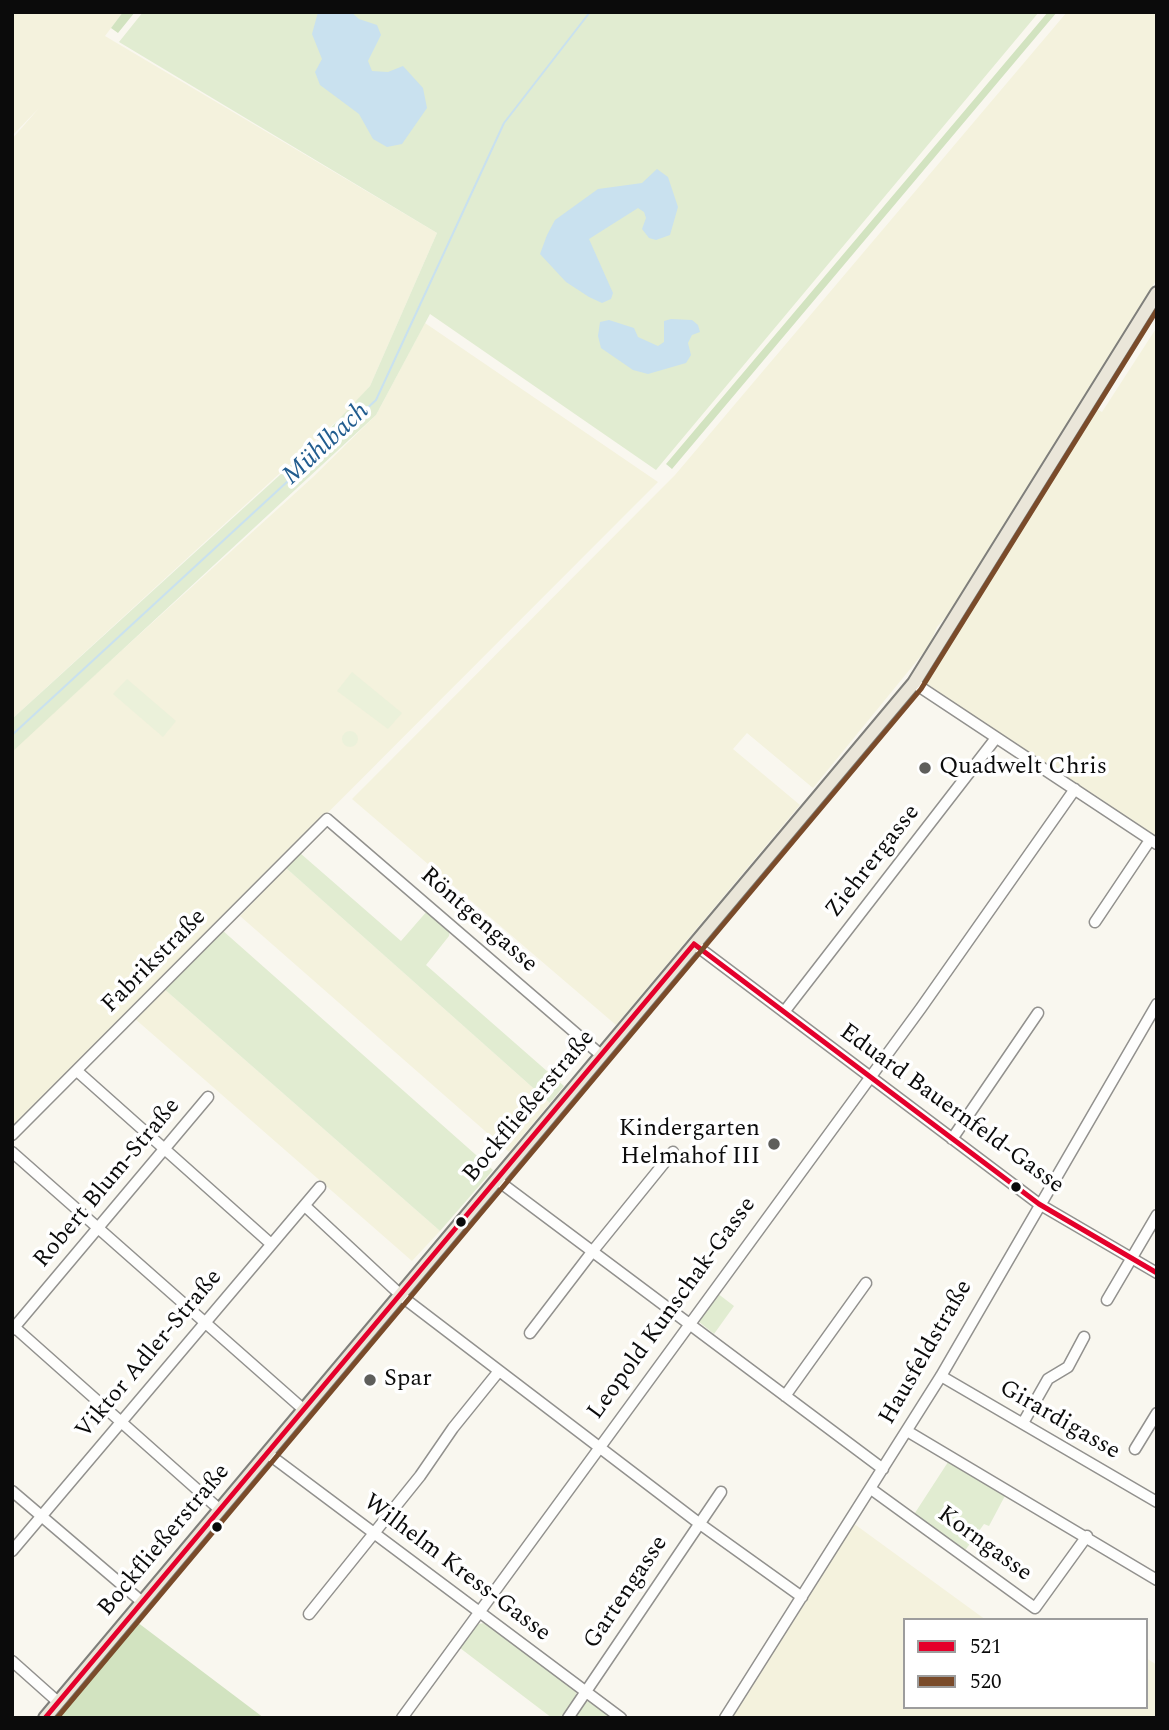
<!DOCTYPE html>
<html>
<head>
<meta charset="utf-8">
<style>
  body { margin:0 }
  #map { position:relative; width:1169px; height:1730px; overflow:hidden; background:#f9f7ef; font-family:Spectral,serif }
  canvas { display:block }
  .frame { position:absolute; inset:0; border:14px solid #0b0b0b; pointer-events:none }
  .legend { position:absolute; left:903px; top:1618px; width:245px; height:91px; box-sizing:border-box; background:#fff; border:2px solid #9d9d9d; margin:0; padding:9px 12px; list-style:none; font-size:21px; color:#0b0b0b }
  .legend li { display:flex; align-items:center; gap:14px; height:35px }
  .legend b { width:35px; border:2px solid #9d9d9d }
</style>
</head>
<body>
<div id="map">
<canvas width="1169" height="1730"></canvas>
<div class="frame"></div>
<ul class="legend">
<li><b style="height:9px;background:#e4002b"></b>521</li>
<li><b style="height:9px;background:#7a4b2a"></b>520</li>
</ul>
</div>
<script>
const context = document.querySelector('canvas').getContext('2d');
context.lineJoin = 'round';
function fill(path, color) { context.fillStyle = color; context.fill(path, 'evenodd'); }
const poly = rows => new Path2D(rows.map(r => 'M' + r).join(''));
function strokePath(path, color, width, dash) { context.strokeStyle = color; context.lineWidth = width; context.lineCap = dash ? 'butt' : 'round'; context.setLineDash(dash || []); context.stroke(path); }
function label(font, color, halo, rows, align = 'center') {
  context.font = font + ' Spectral,serif'; context.lineWidth = 7; context.setLineDash([]); context.textBaseline = 'middle'; context.strokeStyle = halo; context.fillStyle = color; for (const [text, x, y, turn = 0] of rows) {
    context.save(); context.translate(x, y); context.rotate((+turn || 0) * Math.PI / 180); context.textAlign = isNaN(turn) ? turn : align; if (halo) context.strokeText(text, 0, 0); context.fillText(text, 0, 0); context.restore();
  }
}
fill(poly([
  [12,12,123,12,105,36,437,233,370,386,353,406,12,719,12,139,39,108,12,136],
  [1067,12,1157,12,1157,279,951,611,937,627,929,646,813,788,747,733,733,749,800,805,616,1025,352,799,675,475],
  [425,323,658,482,12,1129,12,750,313,477,376,415],
  [1157,327,1157,838,926,685,926,680,1095,408,1102,412],
  [286,868,550,1103,509,1152,240,916],
  [163,988,440,1231,412,1261,134,1018],
  [853,1523,986,1620,905,1620,905,1707,1146,1707,1146,1658,1157,1665,1157,1718,731,1718]
]), '#f4f2dd');
fill(poly([
  [143,12,1039,12,656,470,430,314,376,415,12,752,12,719,326,433,370,386,437,233,119,42],
  [300,853,401,941,428,910,450,929,449,936,426,965,564,1086,550,1103,286,868],
  [222,930,493,1170,440,1231,163,988],
  [717,1293,734,1306,714,1334,698,1321],
  [950,1459,1007,1492,989,1526,984,1524,964,1552,913,1516],
  [484,1623,575,1690,577,1696,560,1718,552,1718,460,1648,478,1624],
  [591,1701,613,1718,574,1718,586,1702]
]), '#e1ecd1');
fill(poly([
  [123,12,135,12,118,33,111,28],
  [1048,12,1057,12,672,469,666,464],
  [133,1619,264,1718,51,1718]
]), '#d2e3c0');
fill(poly([
  [352,672,402,713,388,729,337,691],
  [127,679,176,721,163,737,113,694],
  '342 739a8 8 0 1 1 16 0a8 8 0 1 1-16 0Z'
]), '#ebf1da');
fill(poly([
  [318,12,351,12,359,19,377,25,381,35,368,61,372,71,388,72,403,66,423,88,427,108,402,144,387,147,373,139,359,114,320,85,315,72,322,59,312,34],
  [657,169,668,177,678,207,670,235,656,240,649,238,642,229,646,218,644,212,638,208,589,239,613,293,611,299,602,303,589,297,566,282,540,254,547,235,555,220,598,189,642,183],
  [671,319,692,320,698,325,700,332,692,335,688,343,691,355,686,363,648,374,633,370,601,348,598,336,600,322,609,320,634,328,638,337,658,346,664,342,664,321]
]), '#c9e1ef');
strokePath(poly([
  [12,735,376,400,504,123,590,12]
]), '#c9e1ef', 2);
const minor = poly([
  [914,683,1157,844],
  [1095,922,1150,840],
  [694,944,1039,1204,1157,1273],
  [784,1012,996,738],
  [77,1071,270,1243],
  [12,1135,327,819,601,1055],
  [952,1139,1038,1013],
  [12,1152,303,1409],
  [497,1180,883,1469],
  [305,1206,405,1299,700,1524,802,1597],
  [1107,1300,1157,1215],
  [12,1325,219,1509],
  [12,1330,208,1097],
  [530,1333,592,1252,673,1152],
  [941,1376,1157,1502],
  [785,1396,866,1283],
  [1023,1423,1048,1379,1068,1367,1084,1337],
  [907,1431,1157,1580],
  [1135,1449,1157,1413],
  [267,1453,621,1718],
  [871,1489,1035,1608,1087,1536],
  [12,1491,141,1601],
  [12,1551,320,1187],
  [309,1614,420,1476,453,1428,499,1371],
  [12,1661,58,1702],
  [402,1718,921,1008,1075,789],
  [568,1718,721,1492],
  [725,1718,941,1376,1157,1004]
]);
const major = poly([
  [45,1718,914,683,1157,293]
]);
strokePath(minor, '#92918e', 13);
strokePath(major, '#7f7f7b', 16);
strokePath(minor, '#fefefd', 10);
strokePath(major, '#eae6d9', 12);
strokePath(poly([
  [694,944,1039,1204,1157,1273],
  [45,1718,694,944]
]), '#e4002b', 5);
strokePath(poly([
  [57,1718,921,689,1157,310]
]), '#7a4b2a', 5);
for (const [x, y, r, color] of [
  [925,768,7,"#5e5e5b"],
  [774,1144,7,"#5e5e5b"],
  [1016,1187,6,"#0b0b0b"],
  [461,1222,6,"#0b0b0b"],
  [370,1380,7,"#5e5e5b"],
  [217,1527,6,"#0b0b0b"]
]) { const dot = new Path2D(); dot.arc(x, y, r, 0, 2 * Math.PI); context.fillStyle = color; context.fill(dot); strokePath(dot, '#fff', 2.5); }
label('24px', '#0b0b0b', '#fff', [
  ["Quadwelt Chris",939,768],
  ["Kindergarten",760,1130,"right"],
  ["Helmahof III",760,1158,"right"],
  ["Spar",384,1380]
], 'left');
label('24px', '#0b0b0b', '#fff', [
  ["Ziehrergasse",874,862,-52],
  ["Röntgengasse",478,921,41],
  ["Fabrikstraße",155,962,-45],
  ["Bockfließerstraße",530,1107,-50],
  ["Eduard Bauernfeld-Gasse",951,1110,36],
  ["Robert Blum-Straße",108,1184,-50],
  ["Leopold Kunschak-Gasse",673,1309,-54],
  ["Hausfeldstraße",927,1353,-60],
  ["Viktor Adler-Straße",150,1355,-50],
  ["Girardigasse",1059,1421,30],
  ["Bockfließerstraße",165,1541,-50],
  ["Korngasse",984,1545,36],
  ["Wilhelm Kress-Gasse",456,1569,37],
  ["Gartengasse",627,1593,-56]
]);
label('italic 26px', '#225d8f', '#fff', [
  ["Mühlbach",327,445,-43]
]);
</script>
</body>
</html>
